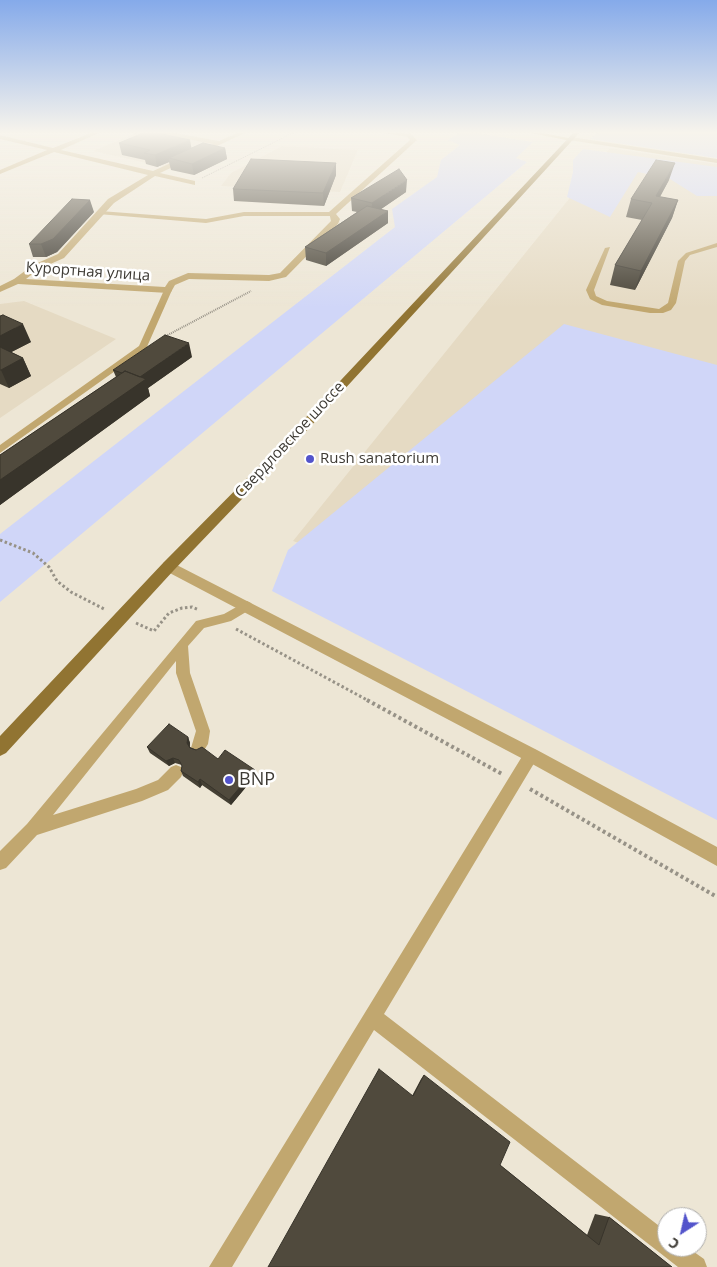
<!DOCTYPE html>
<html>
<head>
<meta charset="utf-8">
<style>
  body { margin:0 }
  #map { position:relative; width:717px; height:1267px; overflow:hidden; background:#ede6d5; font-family:"Open Sans",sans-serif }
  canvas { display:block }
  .north { position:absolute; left:657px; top:1207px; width:50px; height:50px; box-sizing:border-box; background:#fff; border:1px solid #b1b0ae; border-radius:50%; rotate:215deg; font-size:14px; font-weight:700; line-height:20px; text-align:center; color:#3d3a34 }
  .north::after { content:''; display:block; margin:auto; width:18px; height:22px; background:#5354cb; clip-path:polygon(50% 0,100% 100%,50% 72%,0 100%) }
</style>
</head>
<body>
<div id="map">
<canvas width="717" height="1267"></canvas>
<div class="north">С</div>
</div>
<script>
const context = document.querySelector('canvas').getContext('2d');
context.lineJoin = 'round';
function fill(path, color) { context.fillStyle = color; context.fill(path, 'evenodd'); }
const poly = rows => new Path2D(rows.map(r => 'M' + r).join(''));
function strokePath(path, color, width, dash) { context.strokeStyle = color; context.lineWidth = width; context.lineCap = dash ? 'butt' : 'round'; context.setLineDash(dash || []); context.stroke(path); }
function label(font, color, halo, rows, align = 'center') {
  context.font = font + ' "Open Sans",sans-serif'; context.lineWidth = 5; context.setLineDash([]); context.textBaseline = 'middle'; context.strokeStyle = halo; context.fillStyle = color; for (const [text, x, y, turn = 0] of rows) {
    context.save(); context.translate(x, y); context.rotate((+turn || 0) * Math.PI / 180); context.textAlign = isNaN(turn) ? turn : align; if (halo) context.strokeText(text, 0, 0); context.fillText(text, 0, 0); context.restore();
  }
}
fill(poly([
  [141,131,152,131,214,144,164,167,93,151],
  [282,146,358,150,340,192,221,186,231,173],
  [610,148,717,164,717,696,293,541],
  [24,301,116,339,0,418,0,304]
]), '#e5dac3');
fill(poly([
  [462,131,533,142,516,158,527,162,0,602,0,534,395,227,392,209,437,177,441,160,460,145,448,140],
  [600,131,717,131,717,158,590,139],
  [583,149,717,167,717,196,697,196,670,179,638,172,610,217,567,197,573,172,573,160],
  [564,324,717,365,717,820,272,591,288,550]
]), '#d0d6f8');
strokePath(poly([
  [502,131,512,132],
  [202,178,297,131]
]), '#979287', 1, [1, 1]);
strokePath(poly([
  [164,337,251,291]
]), '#979287', 2, [1, 1]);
strokePath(poly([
  [0,540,33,553,49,567,57,581,71,592,106,610],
  [136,623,154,631,169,613,182,608,192,607,199,610],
  [236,629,369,701]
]), '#979287', 3, [2.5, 2.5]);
strokePath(poly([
  [367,700,502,774],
  [530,789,717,897]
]), '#979287', 4, [3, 3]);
fill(poly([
  [100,211,206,219,244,212,332,212,335,214,332,216,244,216,206,223,98,214,98,212,100,211],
  [717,243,717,247,690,255,685,261,676,303,671,310,663,313,650,313,602,305,590,299,586,290,605,248,610,247,594,290,596,296,607,301,659,309,668,303,678,261,686,253,717,243],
  [165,288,172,290,146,349,0,453,0,445,139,346,165,288],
  [247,601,251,603,253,606,251,609,231,621,204,628,188,646,190,673,210,731,208,744,203,752,198,754,193,752,191,748,196,731,176,673,176,661,53,815,136,789,158,780,171,767,176,765,181,767,183,772,181,777,168,790,142,801,37,835,6,868,0,870,0,851,27,824,196,621,224,614,247,601],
  [531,749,536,750,538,755,536,760,384,1014,667,1232,667,1247,687,1247,704,1259,707,1267,678,1267,374,1030,232,1267,209,1267,526,750,531,749]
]), '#c1a76f');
fill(poly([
  [96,131,103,131,61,150,153,171,213,144,157,133,154,131,164,131,219,141,242,131,249,131,160,173,195,181,195,185,155,176,114,203,64,258,39,269,26,279,165,287,169,281,188,273,269,275,280,273,331,221,329,212,410,140,407,137,384,133,381,131,411,134,417,140,336,214,340,219,338,224,286,277,269,281,189,279,175,285,171,292,168,293,18,284,0,292,0,286,14,279,33,265,58,254,108,199,148,175,54,152,0,174,0,170,47,150,0,139,0,135,53,148,96,131],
  [571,137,717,159,717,163,569,140,569,138,571,137],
  [169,561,537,750,717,847,717,866,525,760,164,570,162,566,164,562,169,561]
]), '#c1a76f');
fill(poly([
  [521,131,532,131,574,139,571,141,521,131]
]), '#ae8720');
fill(poly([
  [575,131,581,131,287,452,174,570,6,753,0,756,0,736,164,562,279,446,575,131]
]), '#917432');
fill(poly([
  [119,143,191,148,225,148,227,159,194,175,171,170,169,162,157,167,146,164,145,160,122,155],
  [336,175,324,206,234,201,233,189],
  [669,180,660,197,678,200,672,218,635,290,610,285,615,265,642,220,626,217,631,199],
  [406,192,381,209,388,223,326,266,306,260,305,247,357,212,352,211,351,198],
  [94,212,57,252,46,257,33,257,29,244],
  [0,316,31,342,11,352,23,358,31,376,9,388,0,384],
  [192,357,148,388,150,396,0,505,0,455,116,377,113,370],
  [188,737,190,743,190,747,218,759,255,770,256,775,231,805,202,785,200,788,183,776,181,771,182,765,175,763,169,766,150,753,147,747],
  [424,1075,500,1165,587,1235,595,1214,609,1217,672,1267,268,1267,412,1096,421,1079]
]), '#454034');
fill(poly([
  [190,140,192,151,169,158,169,162,157,167,155,155],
  [225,148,227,159,194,175,192,164],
  [336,163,336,175,324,206,323,193],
  [675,163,669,180,650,214,656,196],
  [407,180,406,192,371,216,372,203],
  [90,200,94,212,57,252,46,257,41,244],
  [678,200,672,218,635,290,641,271],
  [388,211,388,223,326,266,326,253],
  [23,324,31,342,0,358,0,336],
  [189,343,192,357,148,388,150,396,0,505,0,480,137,378],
  [23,358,31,376,9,388,1,370],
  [188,737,190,743,189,749,187,743],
  [173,758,175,763,169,766,166,761],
  [255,770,256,775,231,805,229,800],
  [200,779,202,785,200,788,198,782]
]), '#38342b');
const building = poly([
  [148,131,190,140,155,155,144,153,150,150,119,143,148,131],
  [203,143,225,148,192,164,169,158,203,143],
  [251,159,336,163,323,193,233,189,251,159],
  [656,160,675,163,656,196,678,200,641,271,615,265,652,203,631,199,656,160],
  [399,169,407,180,372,203,351,198,399,169],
  [72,199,90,200,53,239,41,244,29,244,72,199],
  [367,206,388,211,326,253,305,247,367,206],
  [3,315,23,324,0,336,0,316,3,315],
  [165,335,189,343,140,377,125,371,122,373,113,370,165,335],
  [0,347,23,358,1,370,0,370,0,347],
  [125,371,146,379,0,480,0,455,125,371],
  [169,724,188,737,187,743,190,748,196,750,202,747,218,759,225,750,255,770,229,800,200,779,198,782,181,771,182,766,179,760,173,758,166,761,147,747,169,724],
  [379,1069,413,1096,424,1075,510,1142,500,1165,599,1245,609,1217,672,1267,268,1267,379,1069]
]);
fill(building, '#504a3d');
strokePath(building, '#38342b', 1);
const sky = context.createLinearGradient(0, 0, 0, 308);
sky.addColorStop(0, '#85aaea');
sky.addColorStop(0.43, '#f7f4ec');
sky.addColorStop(1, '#f7f4ec00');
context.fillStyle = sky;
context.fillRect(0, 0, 717, 308);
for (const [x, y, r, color] of [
  [310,459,5,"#5354cb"],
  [229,780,5,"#5354cb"]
]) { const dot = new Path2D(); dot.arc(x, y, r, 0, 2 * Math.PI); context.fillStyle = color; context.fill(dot); strokePath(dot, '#fff', 2); }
label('15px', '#3d3a34', '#fff', [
  ["Курортная улица",88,272,4],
  ["Свердловское шоссе",290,440,-47]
]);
label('15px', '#3d3a34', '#fff', [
  ["Rush sanatorium",320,459]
], 'left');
label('18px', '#3d3a34', '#fff', [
  ["BNP",239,780]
], 'left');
</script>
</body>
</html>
